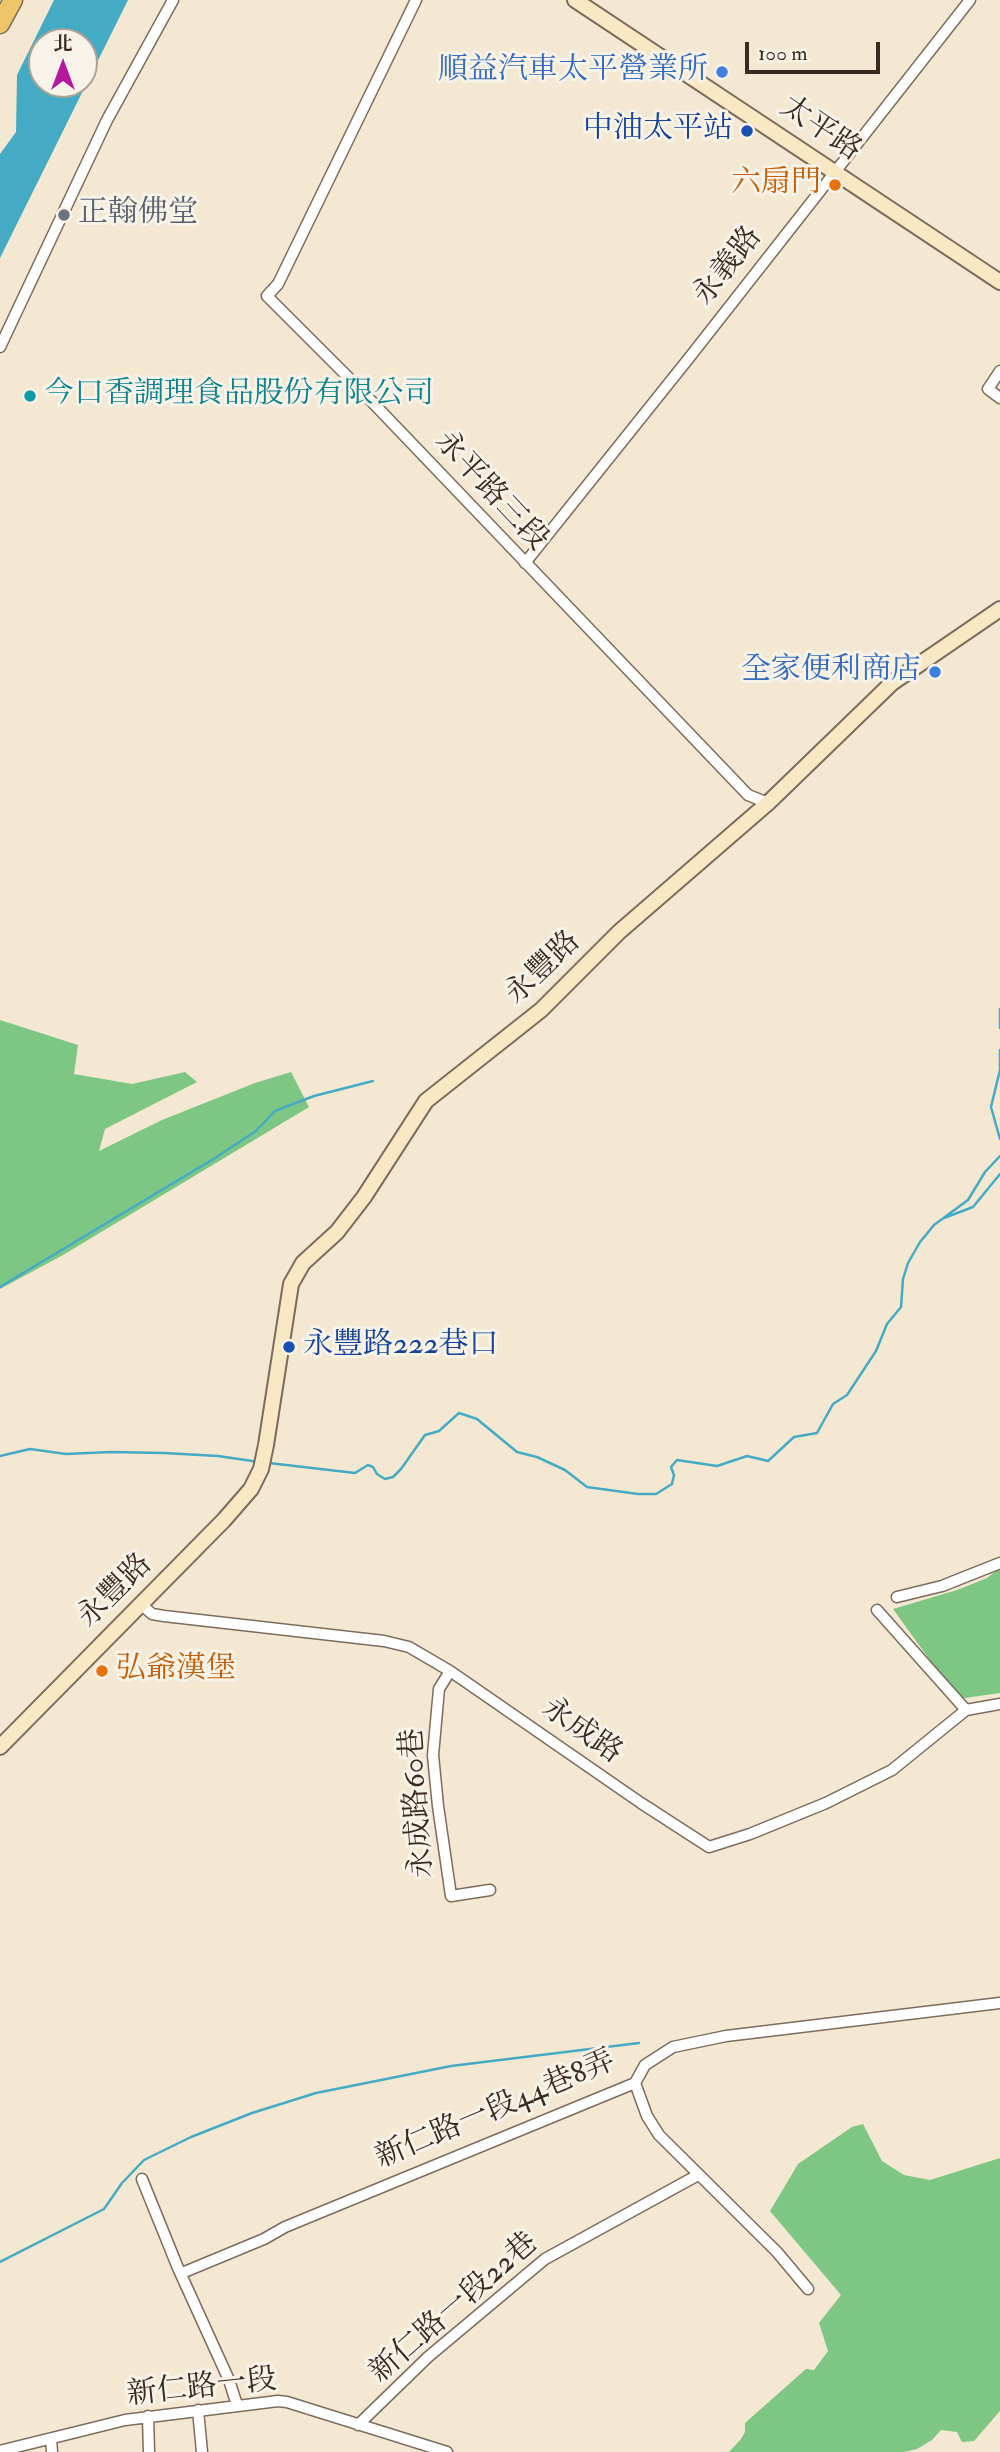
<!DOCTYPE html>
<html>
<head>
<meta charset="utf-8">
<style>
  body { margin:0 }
  #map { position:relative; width:1000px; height:2452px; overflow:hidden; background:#f4e8d2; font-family:"IM FELL Double Pica","Noto Serif TC",serif }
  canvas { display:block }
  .north { position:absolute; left:28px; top:28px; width:70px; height:70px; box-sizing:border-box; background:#f7f3e8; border:2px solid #aca397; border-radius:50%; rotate:0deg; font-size:19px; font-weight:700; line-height:28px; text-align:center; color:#3b2a1e }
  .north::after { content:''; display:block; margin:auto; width:24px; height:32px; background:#b5179e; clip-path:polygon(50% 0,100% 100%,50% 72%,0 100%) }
  .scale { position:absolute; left:745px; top:42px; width:135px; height:32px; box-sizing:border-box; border:4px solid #3b2a1e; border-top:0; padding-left:9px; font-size:21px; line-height:24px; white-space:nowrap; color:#3b2a1e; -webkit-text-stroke:5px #f7f3e8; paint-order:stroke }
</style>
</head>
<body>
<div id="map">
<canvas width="1000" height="2452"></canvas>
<div class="north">北</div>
<div class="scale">100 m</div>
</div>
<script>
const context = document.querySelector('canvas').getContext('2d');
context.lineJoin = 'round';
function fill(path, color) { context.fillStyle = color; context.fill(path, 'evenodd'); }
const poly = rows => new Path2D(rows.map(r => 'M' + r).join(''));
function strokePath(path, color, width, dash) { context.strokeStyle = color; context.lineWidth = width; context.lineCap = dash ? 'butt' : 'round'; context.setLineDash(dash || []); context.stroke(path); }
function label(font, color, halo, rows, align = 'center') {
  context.font = font + ' "IM FELL Double Pica","Noto Serif TC",serif'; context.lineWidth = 6; context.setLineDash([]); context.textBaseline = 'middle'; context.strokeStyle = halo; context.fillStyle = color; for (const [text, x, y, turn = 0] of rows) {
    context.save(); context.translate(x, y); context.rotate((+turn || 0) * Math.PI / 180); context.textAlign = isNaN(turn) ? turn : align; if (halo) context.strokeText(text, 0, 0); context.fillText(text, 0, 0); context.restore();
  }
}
fill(poly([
  [0,1020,78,1045,74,1074,132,1084,185,1072,197,1082,105,1129,99,1151,162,1120,255,1083,291,1072,309,1107,63,1255,0,1289],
  [1000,1568,1000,1693,958,1699,893,1609,957,1590,987,1578],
  [863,2124,882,2161,904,2175,930,2180,1000,2158,1000,2411,974,2441,962,2442,957,2432,941,2430,932,2440,917,2449,904,2452,729,2452,741,2439,745,2432,745,2423,806,2369,814,2370,828,2351,819,2323,841,2295,770,2211,798,2164,852,2127]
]), '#7dc683');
fill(poly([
  [54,0,128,0,0,258,0,154,16,132,17,75],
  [42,42,84,42,84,84,42,84]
]), '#45abc5');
strokePath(poly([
  [1000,1009,1000,1028],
  [1000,1050,1000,1070,991,1107,1000,1139],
  [944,1218,973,1207,1000,1174],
  [0,1287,215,1158,256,1131,275,1111,314,1096,373,1081],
  [0,1456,30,1449,66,1454,111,1452,164,1453,218,1456,259,1462],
  [269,1463,355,1473,368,1465,373,1467,377,1474,385,1479,393,1477,401,1469,425,1435,439,1431,459,1413,477,1419,517,1452,537,1457,565,1470,587,1487,638,1494,656,1494,672,1484,674,1475,671,1467,677,1460,717,1466,747,1456,768,1461,794,1437,817,1433,833,1404,847,1395,876,1351,887,1324,901,1307,903,1279,908,1263,920,1242,934,1225,968,1200,985,1172,1000,1156],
  [0,2262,104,2209,122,2183,144,2160,191,2137,252,2113,316,2093,451,2066,639,2043]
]), '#45abc5', 2.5);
const street = poly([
  [416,0,278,284,267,296,354,383,748,795,768,803],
  [0,347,107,120,173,0],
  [1000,371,988,389,1000,398],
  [525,563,689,358,970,0],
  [897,1597,942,1586,1000,1563],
  [141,1604,152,1614,164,1616,384,1641,409,1647,450,1671,641,1803,709,1847,750,1834,826,1803,892,1770,966,1710,1000,1704],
  [877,1610,966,1710],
  [450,1671,439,1689,433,1755,438,1806,451,1896,490,1890],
  [635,2083,647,2116,659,2135,777,2252,808,2289],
  [142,2179,178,2268,229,2380,237,2405],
  [182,2273,264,2239,285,2227,635,2083,645,2065,673,2047,726,2036,1000,2003],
  [198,2410,202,2452],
  [148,2416,149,2452],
  [358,2425,428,2357,545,2259,698,2175],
  [51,2439,52,2452],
  [0,2451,125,2420,278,2401,287,2402,447,2452]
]);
const secondary = poly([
  [575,0,1000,282],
  [0,1747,224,1520,251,1489,261,1469,266,1445,291,1284,303,1263,337,1232,364,1197,426,1101,541,1010,619,932,768,803,892,683,1000,609]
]);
const highway = poly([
  [0,24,13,0]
]);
strokePath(street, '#7c6c5d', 13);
strokePath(secondary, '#7c6c5d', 18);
strokePath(highway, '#7c6c5d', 21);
strokePath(street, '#fff', 10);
strokePath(secondary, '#f8e8c3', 14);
strokePath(highway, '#eec569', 18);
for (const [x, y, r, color] of [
  [722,72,7,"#3f7fe0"],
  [747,131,7,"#1a4fb4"],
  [835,185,7,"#e8710a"],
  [64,215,7,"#6b7280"],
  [30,396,7,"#0f9aa8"],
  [935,672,7,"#3f7fe0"],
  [289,1347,7,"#1a4fb4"],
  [102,1671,7,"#e8710a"]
]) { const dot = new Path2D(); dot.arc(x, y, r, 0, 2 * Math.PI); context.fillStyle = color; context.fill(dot); strokePath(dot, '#f7f3e8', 2.5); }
label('30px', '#366cbe', '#f7f3e8', [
  ["順益汽車太平營業所",708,72],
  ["全家便利商店",921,672]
], 'right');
label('30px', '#3b2a1e', '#f7f3e8', [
  ["太平路",820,130,34],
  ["永義路",729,267,-52],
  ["永平路三段",490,492,47],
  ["永豐路",544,969,-44],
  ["永豐路",116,1592,-45],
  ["永成路",581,1732,35],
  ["永成路60巷",419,1803,-94],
  ["新仁路一段44巷8弄",496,2111,-23],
  ["新仁路一段22巷",455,2309,-41],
  ["新仁路一段",202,2389,-6]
]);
label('30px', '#164399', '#f7f3e8', [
  ["中油太平站",733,131],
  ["永豐路222巷口",303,1347,"left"]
], 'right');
label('30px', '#c56008', '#f7f3e8', [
  ["六扇門",821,185],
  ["弘爺漢堡",116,1671,"left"]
], 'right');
label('30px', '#5b616d', '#f7f3e8', [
  ["正翰佛堂",78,215]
], 'left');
label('30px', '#0d838f', '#f7f3e8', [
  ["今口香調理食品股份有限公司",44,396]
], 'left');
</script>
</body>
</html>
